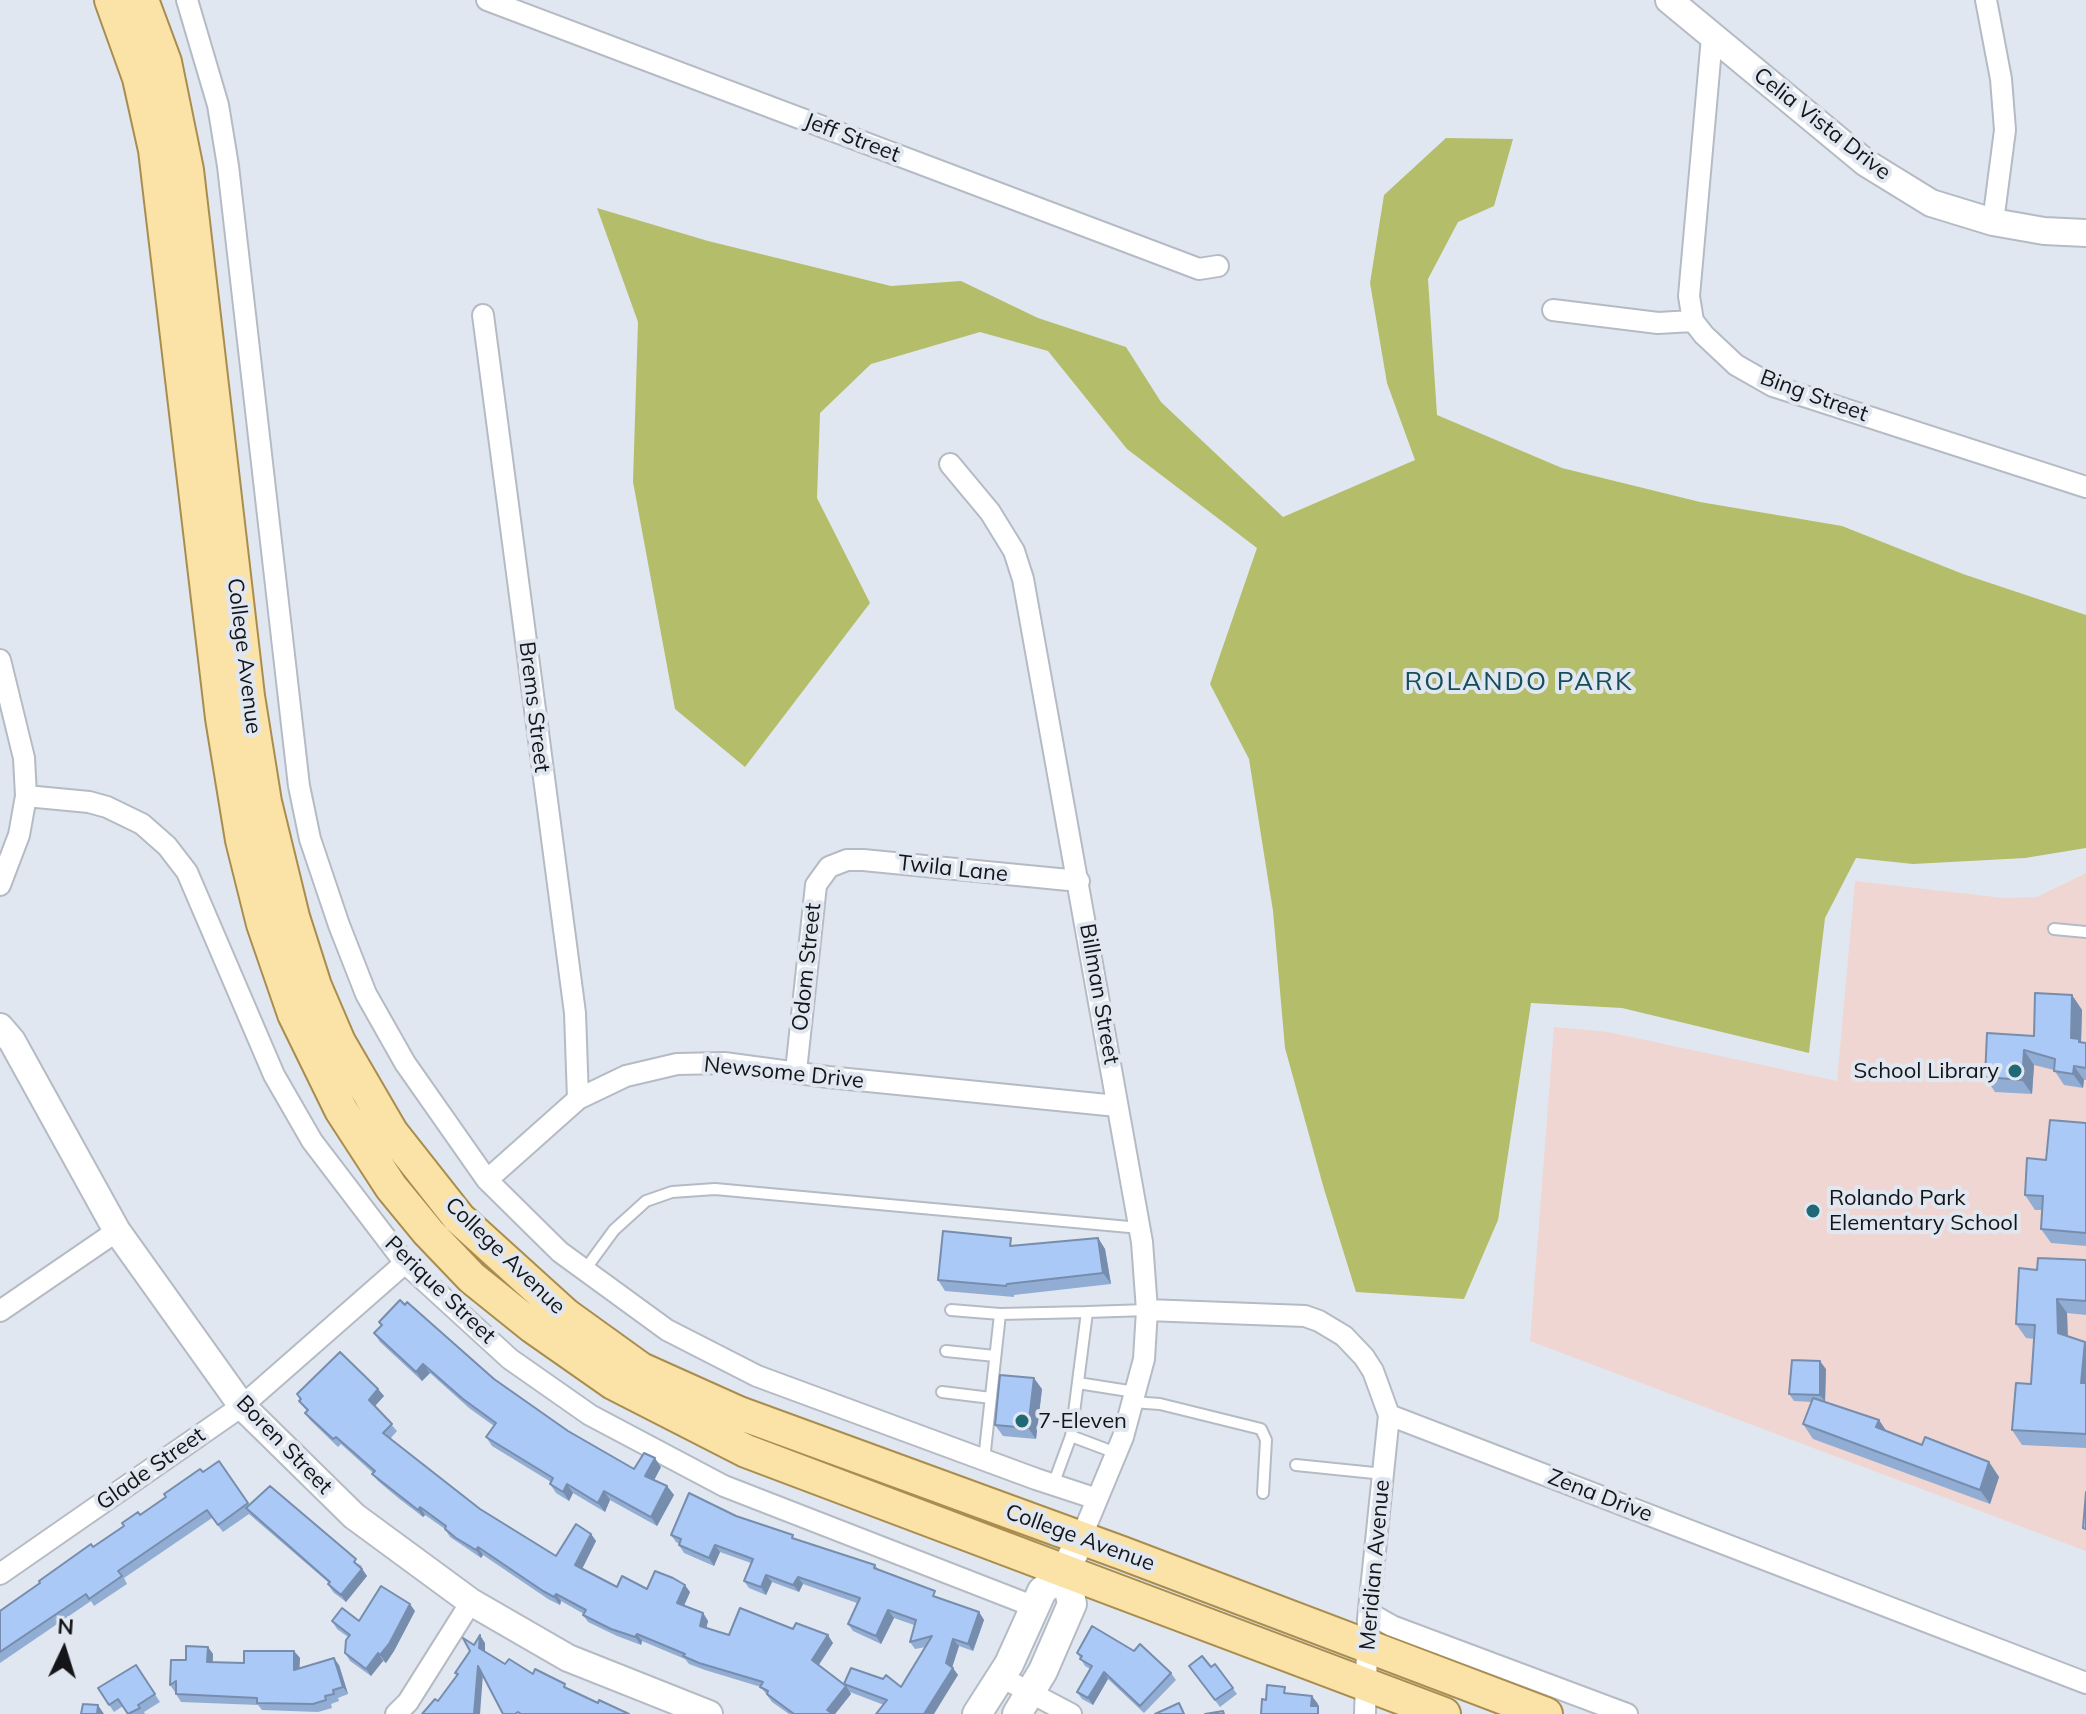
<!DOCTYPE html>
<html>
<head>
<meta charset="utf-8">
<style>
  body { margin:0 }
  #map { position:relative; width:2086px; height:1714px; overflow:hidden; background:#e1e7f0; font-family:Mulish,sans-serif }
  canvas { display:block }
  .north { position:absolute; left:24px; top:1610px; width:80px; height:80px; -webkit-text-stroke:6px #e1e7f0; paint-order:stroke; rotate:4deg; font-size:22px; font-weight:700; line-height:32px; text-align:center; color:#131518 }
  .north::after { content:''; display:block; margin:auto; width:28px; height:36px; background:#131518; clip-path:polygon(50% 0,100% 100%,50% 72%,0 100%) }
</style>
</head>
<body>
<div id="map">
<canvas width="2086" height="1714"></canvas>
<div class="north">N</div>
</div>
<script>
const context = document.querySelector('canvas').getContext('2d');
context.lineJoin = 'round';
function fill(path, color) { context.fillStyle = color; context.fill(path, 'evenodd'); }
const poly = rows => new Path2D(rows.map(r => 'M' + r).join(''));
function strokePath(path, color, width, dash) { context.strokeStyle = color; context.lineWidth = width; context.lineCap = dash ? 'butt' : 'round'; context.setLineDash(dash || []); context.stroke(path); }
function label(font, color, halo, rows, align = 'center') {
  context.font = font + ' Mulish,sans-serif'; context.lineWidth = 8; context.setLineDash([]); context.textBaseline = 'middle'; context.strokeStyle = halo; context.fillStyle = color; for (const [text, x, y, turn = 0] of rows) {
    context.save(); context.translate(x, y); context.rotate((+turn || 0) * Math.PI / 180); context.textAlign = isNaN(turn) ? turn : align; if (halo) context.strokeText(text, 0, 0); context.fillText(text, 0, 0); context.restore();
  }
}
fill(poly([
  [2086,873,2086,1551,1530,1341,1554,1027,1608,1032,1837,1081,1855,881,2004,898,2037,897]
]), '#f0d6d2');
fill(poly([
  [1446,138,1513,139,1494,206,1458,222,1428,279,1437,415,1562,468,1700,502,1842,526,1963,574,2086,615,2086,848,2025,858,1913,864,1856,858,1825,918,1809,1053,1622,1008,1531,1003,1498,1220,1464,1299,1356,1292,1324,1189,1285,1048,1273,911,1249,759,1210,684,1257,548,1127,449,1048,351,980,332,871,364,820,413,817,498,870,603,745,767,675,709,633,482,638,322,597,208,708,241,891,286,961,281,1038,318,1126,347,1161,402,1283,517,1415,460,1387,383,1370,283,1384,195]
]), '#b3bd6a');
const service = poly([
  [2054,929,2086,932],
  [584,1271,614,1230,646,1201,672,1192,715,1189,1140,1228],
  [951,1310,1000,1314,1087,1312],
  [946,1351,995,1356],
  [1078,1383,1135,1392],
  [942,1392,991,1398],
  [1132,1402,1160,1404,1261,1429,1266,1440,1263,1493],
  [1071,1436,1116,1453],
  [984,1460,1000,1314],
  [1296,1465,1384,1474],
  [1053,1485,1071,1436,1087,1312,1147,1310]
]);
const minor = poly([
  [187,0,218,105,228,166,299,786,310,839,339,925,366,994,405,1063,487,1180,560,1252,667,1330,757,1376,1036,1479,1097,1499],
  [487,0,1199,269,1218,266],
  [1986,0,2001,79,2005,130,1993,222],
  [1712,37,1689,296,1693,321,1704,335,1736,365,1773,386,2086,487],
  [1553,310,1658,323,1693,321],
  [483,315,575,1013,578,1099],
  [950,464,990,512,1014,551,1023,579,1142,1242,1147,1310,1144,1359,1123,1437,1081,1538],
  [0,660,24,758,26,796,19,835,0,885],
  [26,796,89,802,107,807,142,824,167,846,187,872,274,1075,312,1141,405,1263,510,1359,590,1415,724,1486,1035,1607],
  [796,1071,816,885,829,867,847,860,863,860,1079,881],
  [487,1180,578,1099,626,1076,677,1064,724,1063,828,1077,1117,1106],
  [1147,1310,1305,1316,1319,1321,1344,1336,1364,1357,1373,1371,1389,1415,2086,1683],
  [0,1311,117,1231],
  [0,1574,242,1406,405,1263],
  [1369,1613,1392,1626,1627,1714],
  [1001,1677,1071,1714],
  [396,1714,408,1702,471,1602],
  [1365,1714,1368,1619,1389,1415]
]);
const tertiary = poly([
  [1669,0,1866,163,1931,203,1993,222,2044,231,2086,233],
  [0,1027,12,1041,117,1231,242,1406,354,1516,471,1602,568,1658,709,1714]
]);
const secondary = poly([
  [977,1714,1009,1664,1042,1591,1065,1571,1081,1538],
  [1017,1714,1043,1671,1072,1604,1065,1571]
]);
const primary = poly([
  [111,0,139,78,155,150,222,718,242,840,263,924,294,1014,341,1110,391,1187,428,1232,472,1278,533,1327,613,1383,746,1451,1444,1714],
  [142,0,165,62,187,170,248,696,265,802,293,917,315,986,339,1042,392,1133,459,1218,566,1315,641,1369,739,1413,1122,1553,1546,1714]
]);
strokePath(service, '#b5bbc4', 14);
strokePath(minor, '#b5bbc4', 24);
strokePath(tertiary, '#b5bbc4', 30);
strokePath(secondary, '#b5bbc4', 32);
strokePath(primary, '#a88d4f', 36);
strokePath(service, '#fff', 10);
strokePath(minor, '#fff', 20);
strokePath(tertiary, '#fff', 26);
strokePath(secondary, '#fff', 28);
strokePath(primary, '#fbe2a7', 32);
fill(poly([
  [2072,995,2082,1010,2081,1042,2086,1043,2086,1080,2084,1080,2083,1088,2064,1085,2054,1070,2034,1065,2032,1094,1995,1092,1985,1077,2034,1036],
  [2086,1123,2086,1246,2051,1243,2041,1229,2042,1210,2035,1210,2025,1195,2046,1160],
  [1098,1238,1105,1249,1111,1284,1014,1295,1014,1297,945,1291,938,1280,1016,1246],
  [2086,1260,2086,1315,2067,1313,2068,1337,2086,1344,2086,1448,2022,1445,2012,1430,2031,1384,2034,1339,2026,1338,2016,1324,2037,1270],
  [379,1322,494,1379,568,1431,634,1469,661,1467,654,1480,667,1486,674,1495,657,1526,610,1500,605,1512,573,1493,569,1501,556,1493,550,1484,551,1482,492,1446,486,1437,494,1426,469,1408,430,1373,422,1381,380,1342,374,1333,381,1326],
  [1826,1369,1825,1402,1879,1420,1887,1432,1922,1445,1989,1462,1999,1477,1990,1504,1813,1439,1803,1424,1812,1402,1794,1401,1789,1394],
  [378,1389,384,1396,375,1406,397,1431,390,1439,480,1509,556,1556,591,1534,596,1541,582,1569,617,1587,690,1592,684,1606,703,1613,708,1621,706,1628,729,1635,793,1629,833,1643,819,1665,845,1686,844,1684,901,1687,926,1647,915,1649,910,1642,914,1625,894,1618,881,1644,853,1631,848,1624,857,1603,803,1584,799,1592,772,1582,766,1595,749,1588,744,1581,751,1563,720,1552,714,1566,684,1553,679,1545,679,1544,676,1542,671,1535,736,1516,796,1539,875,1565,878,1569,940,1598,979,1612,984,1620,973,1651,959,1646,952,1667,958,1675,884,1705,850,1692,851,1694,835,1714,789,1714,772,1702,761,1687,705,1670,689,1664,685,1659,642,1641,641,1645,617,1636,588,1622,583,1615,584,1614,561,1601,560,1605,548,1599,483,1555,481,1558,462,1545,450,1537,445,1529,425,1515,423,1517,397,1497,378,1481,372,1474,373,1473,341,1444,338,1447,310,1420,305,1413,307,1411,299,1401,300,1400,297,1394],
  [1042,1389,1036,1439,1003,1436,995,1425],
  [219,1461,249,1505,362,1566,361,1567,367,1576,346,1602,333,1592,328,1584,329,1583,249,1514,223,1532,212,1518,124,1578,127,1584,94,1606,91,1601,0,1663,0,1611],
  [415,1611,394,1651,386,1663,383,1661,371,1676,350,1661,345,1653,348,1637,337,1629,332,1621,359,1621],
  [208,1647,213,1654,213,1662,244,1663,294,1651,300,1658,299,1668,339,1665,348,1694,338,1698,339,1701,331,1704,332,1708,318,1712,262,1710,258,1705,181,1702,176,1694,176,1692,175,1692,170,1685,186,1660],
  [1077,1653,1171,1673,1176,1680,1144,1713,1108,1679,1093,1705,1082,1699,1077,1692,1090,1669,1085,1666],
  [1215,1664,1237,1694,1220,1707,1189,1666,1211,1667],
  [136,1665,160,1702,144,1712,145,1714,128,1714,123,1706,114,1712,98,1688]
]), '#92add4');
fill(poly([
  [2072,995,2082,1010,2081,1042,2086,1049,2071,1038],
  [2024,1050,2034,1065,2032,1094,2022,1080],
  [2074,1066,2084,1080,2083,1088,2073,1074],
  [1098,1238,1105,1249,1111,1284,1103,1273],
  [2057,1299,2067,1313,2068,1348,2058,1333],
  [2085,1342,2086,1344,2086,1389,2081,1383],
  [1820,1361,1826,1369,1825,1402,1820,1395],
  [423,1364,430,1373,422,1381,416,1372],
  [1034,1378,1042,1389,1036,1439,1028,1428],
  [378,1389,384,1396,374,1407,369,1400],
  [1879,1420,1889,1435,1876,1427],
  [655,1458,661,1467,652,1484,645,1476],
  [1989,1462,1999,1477,1990,1504,1980,1490],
  [567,1484,573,1493,569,1501,563,1492],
  [667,1486,674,1495,657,1526,651,1517],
  [604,1491,610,1500,605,1512,598,1503],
  [420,1507,425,1515,423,1517,418,1510],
  [591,1534,596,1541,580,1573,575,1565],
  [715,1545,720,1552,714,1566,709,1558],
  [478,1547,483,1555,481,1558,476,1550],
  [362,1569,367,1576,346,1602,341,1595],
  [766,1575,772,1582,766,1595,761,1587],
  [798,1577,803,1584,799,1592,793,1585],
  [685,1585,690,1592,682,1610,677,1603],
  [556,1594,561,1601,560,1605,554,1597],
  [410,1604,415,1611,394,1651,386,1663,380,1655],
  [888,1610,894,1618,881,1644,876,1636],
  [979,1612,984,1620,973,1651,968,1644],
  [703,1613,708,1621,705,1633,700,1626],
  [637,1634,642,1641,641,1645,635,1637],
  [480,1635,485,1643,485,1656,479,1648],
  [828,1635,833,1643,817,1667,812,1660],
  [953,1639,959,1646,951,1671,946,1663],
  [208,1647,213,1654,212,1669,207,1662],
  [294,1651,300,1658,299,1677,294,1670],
  [378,1653,383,1661,371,1676,366,1669],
  [334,1658,339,1665,348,1694,343,1687],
  [478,1666,483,1674,480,1714,474,1714],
  [953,1668,958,1675,934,1714,924,1714],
  [1104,1672,1108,1679,1093,1705,1088,1698],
  [846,1686,851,1694,835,1714,830,1714,827,1710],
  [1312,1696,1318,1704,1317,1714,1311,1706],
  [98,1705,104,1714,97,1714]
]), '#778dad');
const building = poly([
  [2035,993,2072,995,2071,1038,2079,1039,2079,1042,2086,1043,2086,1068,2074,1066,2073,1074,2054,1071,2055,1059,2024,1050,2022,1080,1985,1077,1987,1033,2034,1036,2035,993],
  [2050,1120,2086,1123,2086,1233,2041,1229,2043,1196,2025,1195,2027,1158,2046,1160,2050,1120],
  [943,1231,1011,1238,1010,1246,1098,1238,1103,1273,1007,1284,1006,1286,938,1280,943,1231],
  [2038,1258,2086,1260,2086,1301,2057,1299,2058,1333,2085,1342,2081,1383,2086,1383,2086,1434,2012,1430,2016,1383,2031,1384,2035,1325,2016,1324,2019,1268,2037,1270,2038,1258],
  [400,1300,405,1305,407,1302,494,1379,568,1431,634,1469,644,1453,655,1458,645,1476,667,1486,651,1517,604,1491,598,1503,567,1484,563,1492,550,1484,553,1478,486,1437,496,1423,463,1399,423,1364,416,1372,374,1333,382,1325,379,1322,400,1300],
  [340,1352,378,1389,369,1400,392,1424,383,1433,480,1509,556,1556,576,1524,591,1534,575,1565,617,1587,622,1576,647,1589,655,1571,673,1578,685,1585,677,1603,703,1613,700,1626,729,1635,740,1608,793,1629,796,1623,828,1635,812,1660,846,1686,827,1710,833,1714,794,1714,767,1694,768,1691,760,1687,763,1682,699,1663,683,1656,685,1654,637,1634,635,1637,611,1629,583,1615,586,1610,556,1594,554,1597,543,1591,478,1547,476,1550,456,1538,445,1529,446,1526,420,1507,418,1510,372,1474,375,1471,336,1437,333,1439,305,1413,308,1410,299,1401,301,1399,297,1394,340,1352],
  [1792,1360,1820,1361,1820,1395,1789,1394,1792,1360],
  [1000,1375,1034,1378,1028,1428,995,1425,1000,1375],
  [1813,1398,1879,1420,1876,1427,1922,1445,1925,1437,1989,1462,1980,1490,1803,1424,1813,1398],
  [219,1461,248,1503,218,1525,207,1510,118,1571,122,1576,89,1599,86,1594,0,1652,0,1611,40,1583,39,1581,91,1544,93,1547,124,1526,122,1523,138,1512,140,1515,166,1497,164,1494,200,1469,203,1472,219,1461],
  [270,1486,356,1559,354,1562,362,1569,341,1595,328,1584,330,1582,246,1508,270,1486],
  [2086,1492,2086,1529,2083,1528,2086,1492],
  [689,1493,736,1516,793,1535,792,1538,875,1565,874,1568,935,1591,933,1596,979,1612,968,1644,953,1639,946,1663,953,1668,924,1714,876,1714,887,1700,844,1684,851,1668,883,1679,886,1675,901,1687,932,1636,910,1642,916,1620,888,1610,876,1636,848,1624,860,1598,798,1577,793,1585,766,1575,761,1587,744,1581,753,1559,715,1545,709,1558,679,1545,681,1539,671,1535,689,1493],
  [381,1586,410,1604,389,1644,380,1655,378,1653,366,1669,345,1653,346,1640,350,1635,332,1621,342,1608,359,1621,381,1586],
  [1092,1626,1134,1651,1140,1644,1171,1673,1140,1706,1104,1672,1088,1698,1077,1692,1092,1666,1080,1659,1082,1656,1077,1653,1092,1626],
  [480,1635,479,1648,505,1664,509,1659,533,1674,535,1669,565,1684,564,1687,598,1703,599,1700,629,1714,521,1714,518,1712,515,1714,503,1714,478,1666,474,1714,422,1714,435,1699,438,1701,458,1674,455,1673,470,1651,463,1638,474,1645,480,1635],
  [186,1646,208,1647,207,1662,244,1663,244,1651,294,1651,294,1670,334,1658,343,1687,333,1690,334,1694,325,1696,326,1700,313,1704,257,1703,257,1698,176,1694,176,1681,170,1685,171,1660,186,1660,186,1646],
  [1202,1656,1211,1667,1215,1664,1233,1688,1215,1700,1189,1666,1202,1656],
  [136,1665,155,1694,138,1705,140,1708,128,1714,118,1699,109,1705,98,1688,136,1665],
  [1267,1685,1285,1687,1284,1693,1312,1696,1311,1706,1318,1706,1318,1714,1261,1714,1262,1699,1266,1700,1267,1685],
  [1179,1703,1184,1714,1155,1714,1179,1703],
  [83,1704,98,1705,97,1714,81,1714,83,1704],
  [1223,1711,1224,1714,1205,1714,1223,1711]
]);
fill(building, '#aac9f7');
strokePath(building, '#778dad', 2);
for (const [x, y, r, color] of [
  [2015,1071,8,"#1f6875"],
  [1813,1211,8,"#1f6875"],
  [1022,1421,8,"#1f6875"]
]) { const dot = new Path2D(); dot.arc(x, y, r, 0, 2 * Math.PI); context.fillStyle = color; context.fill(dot); strokePath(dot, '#e1e7f0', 3); }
label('22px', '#131518', '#e1e7f0', [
  ["Celia Vista Drive",1822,124,38],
  ["Jeff Street",852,138,21],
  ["Bing Street",1814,396,20],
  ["College Avenue",244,656,83],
  ["Brems Street",534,707,83],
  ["Twila Lane",953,869,6],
  ["Odom Street",807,967,-84],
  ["Billman Street",1099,994,80],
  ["Newsome Drive",784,1073,6],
  ["College Avenue",505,1256,44],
  ["Perique Street",440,1290,44],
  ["Boren Street",284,1445,46],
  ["Glade Street",151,1469,-35],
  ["Zena Drive",1600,1496,21],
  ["College Avenue",1080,1538,20],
  ["Meridian Avenue",1375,1565,-85]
]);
label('22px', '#131518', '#e1e7f0', [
  ["School Library",1999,1071,"right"],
  ["Rolando Park",1829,1198],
  ["Elementary School",1829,1223],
  ["7-Eleven",1038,1421]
], 'left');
context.letterSpacing = '2px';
label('26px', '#144e59', '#e1e7f0', [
  ["ROLANDO PARK",1519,682]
]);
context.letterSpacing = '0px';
</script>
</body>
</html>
